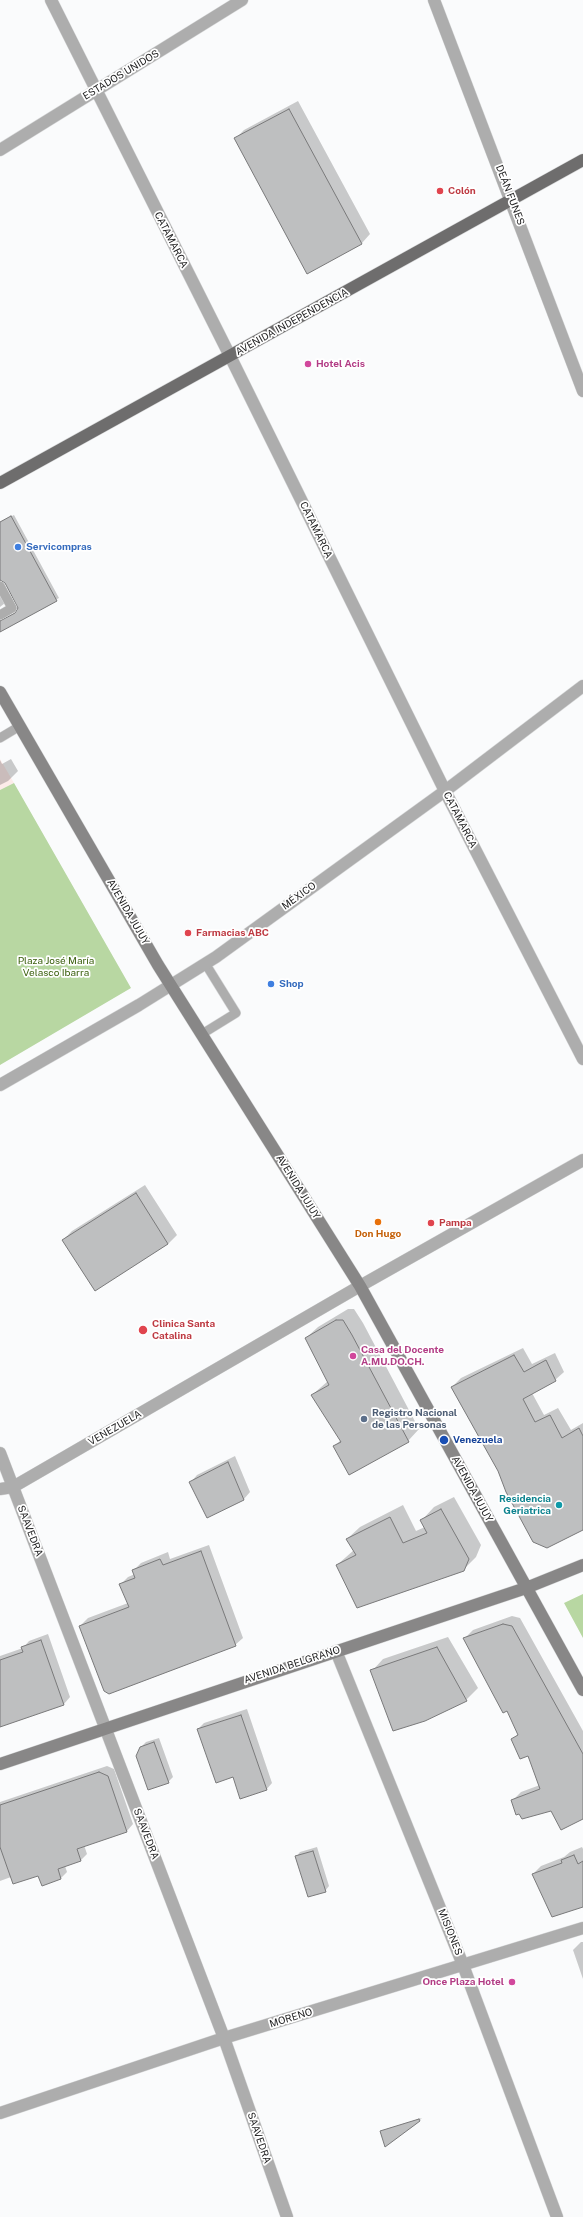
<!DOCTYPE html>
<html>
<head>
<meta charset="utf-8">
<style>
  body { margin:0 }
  canvas { display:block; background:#fafbfc }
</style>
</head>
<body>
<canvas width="583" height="2217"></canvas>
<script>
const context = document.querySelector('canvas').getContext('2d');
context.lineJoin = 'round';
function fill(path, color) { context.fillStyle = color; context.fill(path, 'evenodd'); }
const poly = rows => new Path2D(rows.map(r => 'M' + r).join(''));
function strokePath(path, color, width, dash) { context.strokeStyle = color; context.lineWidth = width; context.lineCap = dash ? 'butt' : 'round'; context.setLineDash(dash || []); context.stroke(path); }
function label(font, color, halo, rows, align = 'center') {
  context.font = font + ' "Public Sans",sans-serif'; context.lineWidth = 3.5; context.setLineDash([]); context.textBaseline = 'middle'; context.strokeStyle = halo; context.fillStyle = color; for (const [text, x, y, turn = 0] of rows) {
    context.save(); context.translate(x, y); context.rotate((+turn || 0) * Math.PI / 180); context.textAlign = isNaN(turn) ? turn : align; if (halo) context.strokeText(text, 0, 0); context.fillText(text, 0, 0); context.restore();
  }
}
fill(poly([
  [0,759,14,783,0,790]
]), '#fdecea');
fill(poly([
  [14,783,131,988,0,1065,0,790],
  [583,1594,583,1638,564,1603]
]), '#b8d7a2');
fill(poly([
  [298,101,370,234,362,243,235,139,244,130],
  [14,515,59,598,0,628,0,622,5,622,0,618,3,619,17,612,19,609,6,582,0,579,0,522],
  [0,593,5,603,0,607],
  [11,759,18,771,8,781,0,785,0,760,2,764],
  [145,1185,177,1235,168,1244,95,1290,63,1240,72,1231],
  [348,1309,354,1309,363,1323,419,1429,408,1441,334,1446,341,1440,312,1395,328,1381,306,1338,318,1327],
  [523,1348,532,1364,555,1353,564,1372,555,1380,532,1393,544,1415,558,1408,571,1430,583,1423,583,1528,499,1471,452,1387,461,1378],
  [235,1456,250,1492,244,1499,207,1517,191,1482,197,1475],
  [454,1497,481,1545,476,1557,463,1570,337,1565,354,1550,347,1539,360,1527,403,1505,416,1531,425,1527,422,1520,434,1507],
  [209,1545,243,1638,235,1645,80,1626,88,1618,128,1603,121,1584,128,1577,135,1574,134,1570,141,1563,168,1552,170,1559],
  [512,1616,520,1618,583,1731,583,1818,512,1801,521,1792,540,1785,528,1755,513,1739,519,1733,508,1709,465,1638,473,1630],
  [48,1634,70,1697,64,1704,0,1726,0,1656,23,1648,29,1641],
  [448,1637,478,1688,466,1700,372,1671,383,1659],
  [247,1709,272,1783,266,1790,233,1775,198,1729,204,1723],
  [159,1738,173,1777,168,1782,141,1747,146,1742],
  [107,1766,114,1769,133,1824,127,1831,84,1845,87,1854,81,1860,65,1866,67,1872,60,1879,39,1874,11,1877,0,1881,0,1802],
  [317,1847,329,1886,325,1891,296,1857,300,1852],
  [582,1847,583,1849,583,1906,533,1874,541,1866,564,1857,570,1852],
  [581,1942,583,1942,583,1979,573,1950],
  [422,2118,420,2120,386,2146,382,2132,384,2130]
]), '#0003');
const building = poly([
  [289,109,362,244,307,274,234,138,289,109],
  [11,516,57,601,0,632,0,621,15,613,18,608,5,583,0,580,0,522,11,516],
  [136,1193,168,1244,95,1291,62,1240,136,1193],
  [336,1320,343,1320,352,1335,409,1442,349,1475,333,1446,341,1442,311,1395,329,1385,305,1338,336,1320],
  [514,1355,524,1372,546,1360,556,1381,523,1399,535,1422,550,1415,562,1438,579,1428,583,1436,583,1530,547,1548,533,1542,506,1492,498,1471,451,1387,514,1355],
  [228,1462,244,1500,207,1518,189,1482,228,1462],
  [441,1509,469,1559,464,1571,357,1608,336,1565,356,1555,346,1539,390,1517,403,1543,427,1533,420,1520,441,1509],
  [201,1551,236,1646,109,1694,104,1691,79,1626,129,1607,119,1584,135,1578,132,1570,160,1559,163,1565,201,1551],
  [503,1624,512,1626,583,1754,583,1819,561,1830,551,1811,522,1819,519,1814,516,1815,511,1800,540,1789,528,1756,520,1759,511,1739,518,1735,507,1711,503,1713,463,1638,503,1624],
  [41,1640,64,1705,0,1727,0,1660,23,1652,21,1647,41,1640],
  [437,1647,467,1701,425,1721,393,1731,370,1670,437,1647],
  [241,1715,267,1790,240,1799,233,1777,216,1783,197,1729,241,1715],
  [154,1742,169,1783,148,1790,136,1756,140,1747,154,1742],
  [99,1772,108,1776,127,1832,77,1849,81,1861,58,1869,61,1879,42,1886,38,1876,13,1884,0,1847,0,1805,99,1772],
  [313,1851,326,1892,308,1897,295,1856,313,1851],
  [574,1855,578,1864,583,1861,583,1907,552,1917,532,1874,562,1863,561,1860,574,1855],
  [419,2119,420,2121,385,2147,380,2131,419,2119]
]);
fill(building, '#bebfc0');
strokePath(building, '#79797a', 1);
const service = poly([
  [0,586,12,608,0,615],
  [0,738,20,726],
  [202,1034,236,1013,205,963]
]);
const minor = poly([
  [51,0,230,356,445,791,583,1059],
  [434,0,583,391],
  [0,150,242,0],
  [0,1085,139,1005,216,957,445,791,583,686],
  [0,1453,224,2038,287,2217],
  [0,1489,13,1487,360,1286,583,1160],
  [336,1651,463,1965,557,2217],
  [0,2113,224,2038,583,1928]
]);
const secondary = poly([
  [0,692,158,965,360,1286,583,1690],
  [0,1764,526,1588,583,1565]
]);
const primary = poly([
  [0,483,583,160]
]);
strokePath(service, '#d7d8d9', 10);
strokePath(minor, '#d7d8d9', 13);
strokePath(secondary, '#d7d8d9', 13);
strokePath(primary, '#d7d8d9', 13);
strokePath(service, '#adadad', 9);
strokePath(minor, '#adadad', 12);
strokePath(secondary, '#888787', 12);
strokePath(primary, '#6e6d6d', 12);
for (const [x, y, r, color] of [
  [440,191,4,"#e0444e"],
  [308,364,4,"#d1479c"],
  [18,547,4,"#3f7fe0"],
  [188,933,4,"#e0444e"],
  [271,984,4,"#3f7fe0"],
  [378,1222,4,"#e8710a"],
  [431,1223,4,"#e0444e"],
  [143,1330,5,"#e0444e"],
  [353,1356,4,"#d1479c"],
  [364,1419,4,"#5c6f8a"],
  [444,1440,5,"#1a4fb4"],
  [559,1505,4,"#0f9aa8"],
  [512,1982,4,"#d1479c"]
]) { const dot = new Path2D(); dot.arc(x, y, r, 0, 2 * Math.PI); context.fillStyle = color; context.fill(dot); strokePath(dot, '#fff', 1.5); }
label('10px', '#222223', '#fff', [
  ["ESTADOS UNIDOS",121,75,-31],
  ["DEÁN FUNES",510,195,69],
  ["CATAMARCA",171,240,63],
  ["AVENIDA INDEPENDENCIA",292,322,-29],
  ["CATAMARCA",316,530,64],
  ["CATAMARCA",460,820,63],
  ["MÉXICO",299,896,-36],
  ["AVENIDA JUJUY",128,912,60],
  ["AVENIDA JUJUY",298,1187,58],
  ["VENEZUELA",115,1428,-30],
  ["AVENIDA JUJUY",472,1489,61],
  ["SAAVEDRA",30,1531,69],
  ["AVENIDA BELGRANO",292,1665,-18],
  ["SAAVEDRA",146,1834,69],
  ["MISIONES",450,1932,68],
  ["MORENO",291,2018,-17],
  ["SAAVEDRA",259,2138,71]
]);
label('bold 10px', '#be3a42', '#fff', [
  ["Colón",448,191],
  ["Farmacias ABC",196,933],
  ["Pampa",439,1223],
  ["Clinica Santa",152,1324],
  ["Catalina",152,1336]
], 'left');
label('bold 10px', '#b23c85', '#fff', [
  ["Hotel Acis",316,364],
  ["Casa del Docente",361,1350],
  ["A.MU.DO.CH.",361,1362],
  ["Once Plaza Hotel",504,1982,"right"]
], 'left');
label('bold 10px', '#366cbe', '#fff', [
  ["Servicompras",26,547],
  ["Shop",279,984]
], 'left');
label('10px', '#385d0a', '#fff', [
  ["Plaza José María",56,961],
  ["Velasco Ibarra",56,973]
]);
label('bold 10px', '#c56008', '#fff', [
  ["Don Hugo",378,1234]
]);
label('bold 10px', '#4e5e75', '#fff', [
  ["Registro Nacional",372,1413],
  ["de las Personas",372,1425]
], 'left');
label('bold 10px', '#164399', '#fff', [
  ["Venezuela",453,1440]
], 'left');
label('bold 10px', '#0d838f', '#fff', [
  ["Residencia",551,1499],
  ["Geriatrica",551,1511]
], 'right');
</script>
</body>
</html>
